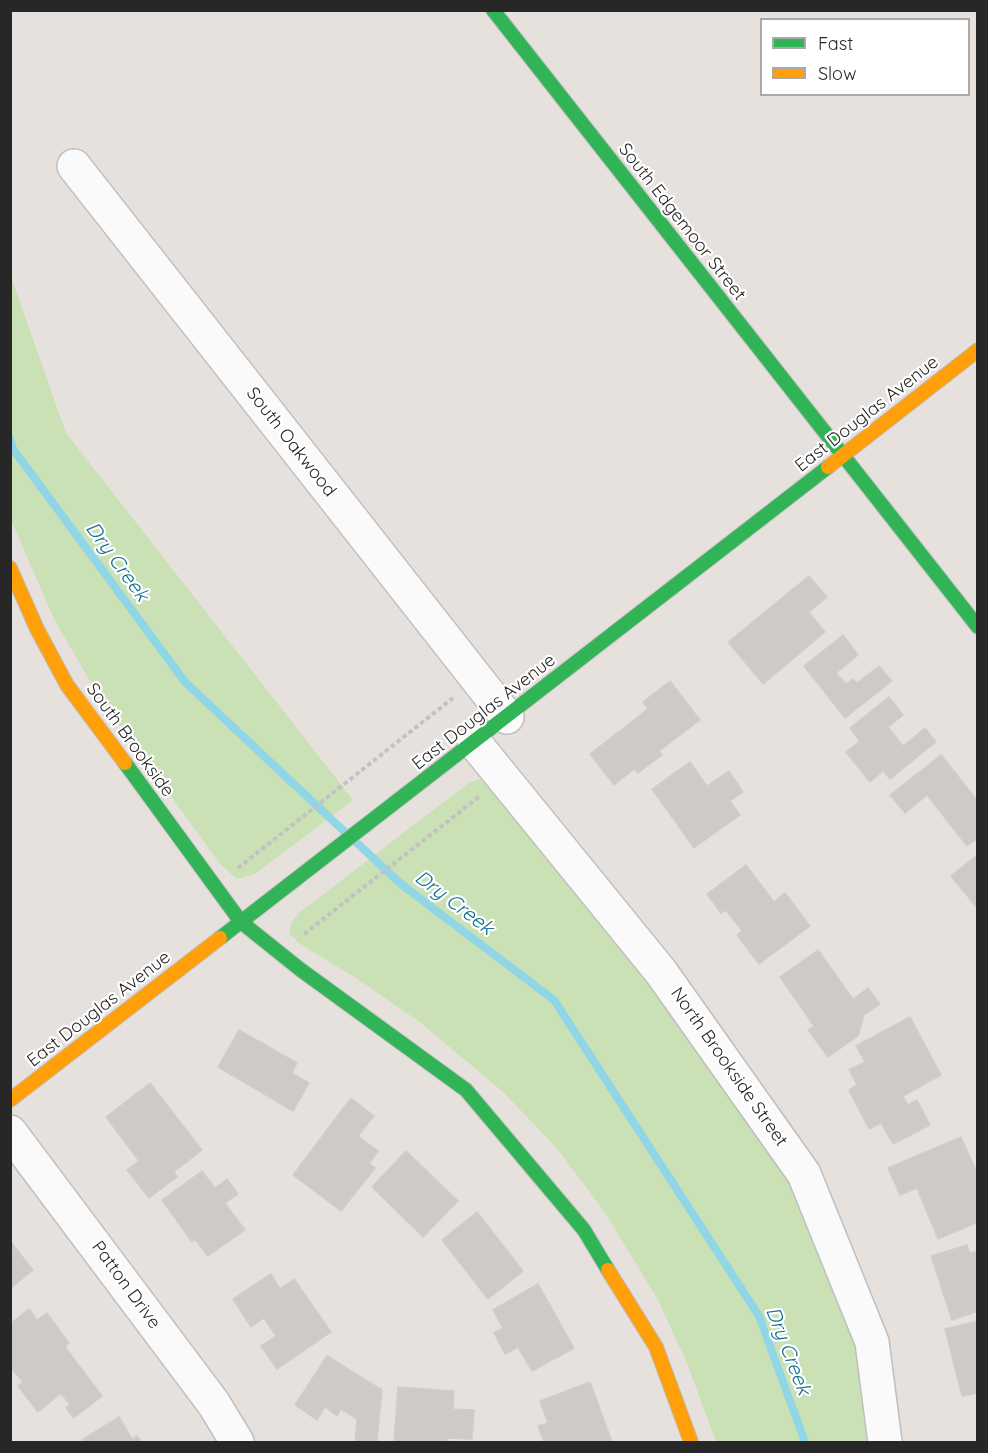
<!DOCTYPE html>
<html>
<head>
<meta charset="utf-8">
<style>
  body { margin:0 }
  #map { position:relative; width:988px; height:1453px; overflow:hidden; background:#e6e1dd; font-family:Quicksand,sans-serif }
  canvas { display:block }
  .frame { position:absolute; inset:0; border:12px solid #272727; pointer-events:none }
  .legend { position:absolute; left:760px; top:18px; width:210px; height:78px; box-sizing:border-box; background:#fff; border:2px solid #a9a9a9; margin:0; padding:8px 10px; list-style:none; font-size:18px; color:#272727 }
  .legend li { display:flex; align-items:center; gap:12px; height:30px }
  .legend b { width:30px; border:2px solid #a9a9a9 }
</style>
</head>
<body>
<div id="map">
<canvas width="988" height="1453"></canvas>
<div class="frame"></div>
<ul class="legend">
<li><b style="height:8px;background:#30b455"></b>Fast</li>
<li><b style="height:8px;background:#ff9f0a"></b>Slow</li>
</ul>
</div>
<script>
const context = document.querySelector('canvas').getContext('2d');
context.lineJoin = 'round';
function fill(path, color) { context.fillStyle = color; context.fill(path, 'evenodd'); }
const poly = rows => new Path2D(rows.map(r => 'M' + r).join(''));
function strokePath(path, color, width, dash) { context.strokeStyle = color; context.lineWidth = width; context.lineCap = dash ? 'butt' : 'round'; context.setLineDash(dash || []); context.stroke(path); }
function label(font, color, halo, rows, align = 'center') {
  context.font = font + ' Quicksand,sans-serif'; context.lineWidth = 4.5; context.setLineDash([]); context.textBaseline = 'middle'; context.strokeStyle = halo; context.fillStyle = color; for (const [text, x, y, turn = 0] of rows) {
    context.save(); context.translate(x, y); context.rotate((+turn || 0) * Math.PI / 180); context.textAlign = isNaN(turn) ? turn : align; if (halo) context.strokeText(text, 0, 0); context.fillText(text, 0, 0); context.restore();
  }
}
fill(poly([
  [10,274,66,433,353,800,255,874,237,879,220,864,98,695,54,619,11,520],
  [480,779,490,782,712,1061,804,1203,831,1270,861,1361,875,1442,716,1442,687,1363,658,1300,604,1211,555,1146,503,1092,421,1023,356,978,302,945,289,934,291,923,300,912,470,782]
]), '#cae0b5');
strokePath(poly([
  [10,439,13,449,185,682,347,834],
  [356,842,401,884,554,1000,759,1316,805,1442]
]), '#91d6e7', 8);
const building = poly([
  [809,576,827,597,809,612,825,632,763,684,728,642,809,576],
  [843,635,858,655,836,673,846,684,853,679,857,683,879,666,892,681,845,718,804,666,843,635],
  [670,681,700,720,659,751,662,755,638,773,634,769,614,785,590,754,648,709,643,702,670,681],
  [889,697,903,715,888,727,903,746,925,728,936,742,890,779,883,771,870,782,846,752,860,741,850,728,889,697],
  [941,755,978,801,978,838,967,846,927,795,905,813,890,795,941,755],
  [690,762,707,786,729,771,743,792,730,801,740,815,694,848,652,789,690,762],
  [978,854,978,909,951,876,978,854],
  [746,865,774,902,785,893,810,926,759,964,737,935,742,931,726,910,721,913,707,894,746,865],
  [818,950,853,999,868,988,880,1004,864,1015,858,1036,828,1057,808,1030,814,1026,780,977,818,950],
  [910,1017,941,1075,903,1096,908,1105,917,1100,930,1125,893,1144,881,1123,869,1129,849,1090,857,1085,849,1070,865,1062,856,1046,910,1017],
  [239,1030,297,1063,292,1073,309,1083,293,1111,218,1067,239,1030],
  [150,1083,202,1150,174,1172,177,1177,149,1198,127,1170,139,1161,106,1117,150,1083],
  [351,1098,374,1116,358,1136,378,1151,369,1163,375,1168,341,1211,293,1175,351,1098],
  [961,1137,978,1175,978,1222,938,1239,917,1188,900,1195,888,1168,961,1137],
  [406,1151,458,1201,423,1237,372,1187,406,1151],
  [202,1171,215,1188,227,1179,238,1194,225,1203,245,1230,208,1256,195,1239,192,1242,162,1200,202,1171],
  [477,1212,523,1271,488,1299,442,1240,477,1212],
  [10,1241,33,1270,10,1289,10,1241],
  [967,1245,970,1253,978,1251,978,1311,952,1320,931,1256,967,1245],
  [271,1274,280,1289,294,1279,331,1332,277,1369,261,1346,276,1336,264,1318,251,1327,233,1299,271,1274],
  [538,1284,574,1348,532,1371,518,1347,505,1354,494,1333,503,1328,493,1310,538,1284],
  [29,1309,37,1320,47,1313,69,1343,65,1347,102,1396,74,1418,66,1408,70,1405,61,1393,38,1412,18,1386,23,1382,10,1367,10,1324,29,1309],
  [978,1321,978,1393,962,1396,945,1329,978,1321],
  [327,1356,382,1390,377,1442,355,1442,357,1419,341,1409,337,1416,325,1407,317,1420,295,1405,327,1356],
  [590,1382,612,1442,544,1442,538,1426,548,1423,540,1401,590,1382],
  [398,1387,454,1391,453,1409,474,1410,472,1439,448,1438,448,1441,437,1440,437,1442,394,1442,398,1387],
  [119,1417,132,1439,137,1436,142,1442,83,1442,82,1440,119,1417]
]);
fill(building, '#cdcac7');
strokePath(building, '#d1cdc9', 1.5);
const street = poly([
  [74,166,507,717],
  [474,742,661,972,804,1174,872,1342,885,1442],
  [10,1132,214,1404,237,1442]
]);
const fast = poly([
  [493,10,978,627],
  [125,763,241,922,301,970,466,1090,584,1230,608,1270],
  [220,938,828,467]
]);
const slow = poly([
  [828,467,978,350],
  [10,568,37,629,67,685,125,763],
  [10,1100,220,938],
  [608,1270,656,1347,691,1442]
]);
strokePath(street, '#bfbebe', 36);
strokePath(fast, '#bfbebe', 16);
strokePath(slow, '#bfbebe', 16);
strokePath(poly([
  [238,868,453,698],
  [304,934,480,796]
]), '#c2c2c2', 4, [4.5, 3]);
strokePath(street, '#fbfafa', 33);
strokePath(fast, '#30b455', 14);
strokePath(slow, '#ff9f0a', 14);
label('18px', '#272727', '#fff', [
  ["South Edgemoor Street",682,222,52],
  ["East Douglas Avenue",867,414,-38],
  ["South Oakwood",291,442,52],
  ["East Douglas Avenue",484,712,-38],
  ["South Brookside",130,740,54],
  ["East Douglas Avenue",99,1009,-38],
  ["North Brookside Street",729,1067,55],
  ["Patton Drive",126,1285,54]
]);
label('italic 20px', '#106e93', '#fff', [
  ["Dry Creek",117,562,54],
  ["Dry Creek",454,903,37],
  ["Dry Creek",788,1351,69]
]);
</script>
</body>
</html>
